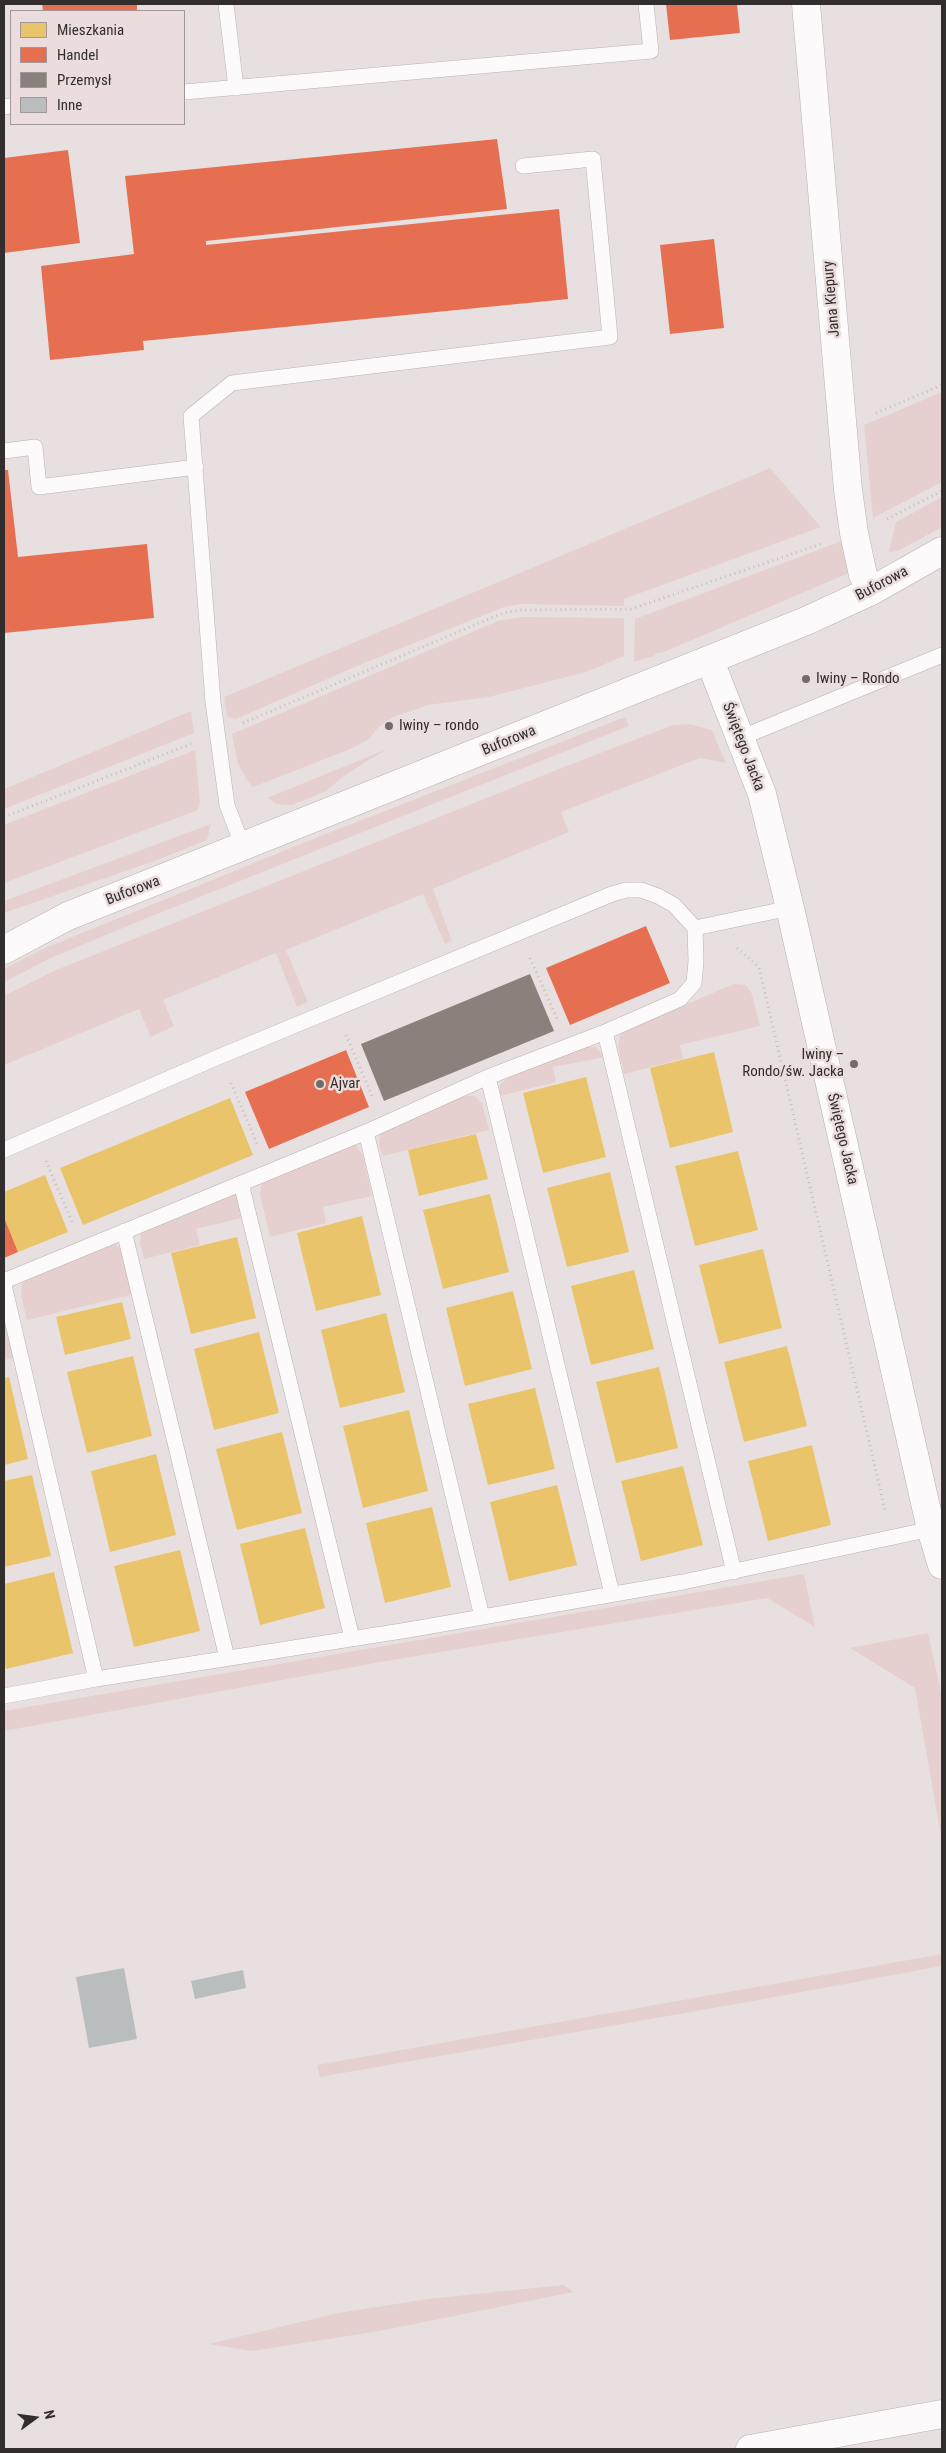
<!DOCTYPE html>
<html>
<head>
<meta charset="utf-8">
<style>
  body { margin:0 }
  #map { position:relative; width:946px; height:2453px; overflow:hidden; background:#e8e0e0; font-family:"Roboto Condensed",sans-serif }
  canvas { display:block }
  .frame { position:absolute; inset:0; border:5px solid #332e2e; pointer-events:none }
  .legend { position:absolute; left:10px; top:10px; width:175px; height:115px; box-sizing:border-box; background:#ebdddd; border:1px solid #a19797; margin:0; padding:6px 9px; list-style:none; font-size:15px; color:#332e2e }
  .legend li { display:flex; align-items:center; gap:10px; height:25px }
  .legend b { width:25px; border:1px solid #a19797 }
  .north { position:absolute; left:10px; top:2393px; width:50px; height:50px; -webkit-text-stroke:4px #ebdddd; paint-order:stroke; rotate:76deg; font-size:14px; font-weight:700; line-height:20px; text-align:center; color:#332e2e }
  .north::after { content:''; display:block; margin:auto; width:18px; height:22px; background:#332e2e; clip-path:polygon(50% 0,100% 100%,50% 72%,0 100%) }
</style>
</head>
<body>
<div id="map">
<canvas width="946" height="2453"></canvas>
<div class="frame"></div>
<ul class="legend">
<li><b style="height:14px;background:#e9c46a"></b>Mieszkania</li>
<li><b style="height:14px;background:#e76f51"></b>Handel</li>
<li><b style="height:14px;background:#8a817c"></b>Przemysł</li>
<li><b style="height:14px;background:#babdbd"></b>Inne</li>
</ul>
<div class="north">N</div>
</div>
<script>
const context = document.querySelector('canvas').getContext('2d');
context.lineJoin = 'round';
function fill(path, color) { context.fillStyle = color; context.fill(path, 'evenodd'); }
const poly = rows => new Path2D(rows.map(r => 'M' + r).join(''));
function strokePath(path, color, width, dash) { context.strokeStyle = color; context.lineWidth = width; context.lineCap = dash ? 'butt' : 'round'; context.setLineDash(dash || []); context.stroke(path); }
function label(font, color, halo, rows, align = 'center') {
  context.font = font + ' "Roboto Condensed",sans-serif'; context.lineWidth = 5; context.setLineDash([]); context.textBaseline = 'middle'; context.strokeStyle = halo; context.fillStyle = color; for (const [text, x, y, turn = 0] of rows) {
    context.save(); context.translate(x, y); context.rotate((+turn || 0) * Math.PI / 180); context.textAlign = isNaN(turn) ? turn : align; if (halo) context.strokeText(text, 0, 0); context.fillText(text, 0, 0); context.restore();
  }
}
fill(poly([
  [942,392,942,482,873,518,864,425],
  [770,468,821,527,624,599,624,606,521,604,504,607,362,664,236,719,227,717,224,697],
  [942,497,942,527,898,551,889,552,896,522],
  [847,539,856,570,664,652,656,653,654,656,634,662,635,619],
  [521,617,624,618,624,656,586,672,489,697,428,705,393,717,378,728,368,740,348,750,253,787,247,780,238,764,232,734,498,621],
  [191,711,194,733,4,809,4,789],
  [625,717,629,726,147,918,51,958,4,982,4,969,43,949,303,843],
  [690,724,712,730,726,763,700,758,561,812,569,832,433,889,452,941,445,944,423,894,286,950,308,1002,297,1007,276,953,163,1000,174,1026,151,1037,139,1009,4,1065,4,996,56,970,569,765,673,725],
  [387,749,345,775,326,791,312,797,292,805,277,804,267,798],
  [195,750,200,802,198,810,4,883,4,825],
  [211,824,207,840,160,859,4,913,4,901],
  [734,984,746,985,752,994,760,1026,680,1045,683,1059,624,1074,618,1047,620,1035,628,1029],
  [583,1047,596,1047,605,1057,553,1067,556,1082,499,1096,500,1085,507,1078],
  [463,1096,475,1096,482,1103,489,1130,383,1156,379,1146,380,1134,389,1127],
  [349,1143,356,1145,363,1155,372,1196,323,1207,326,1223,270,1237,260,1195,261,1184,269,1176],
  [225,1194,236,1195,243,1201,246,1217,196,1229,200,1245,144,1259,140,1243,141,1232],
  [103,1244,115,1244,123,1252,134,1294,27,1320,21,1295,22,1284,29,1275],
  [4,1301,18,1357,4,1360],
  [804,1574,815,1627,767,1598,375,1663,4,1731,4,1711],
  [928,1633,942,1697,942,1842,915,1688,850,1648],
  [942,1954,942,1966,748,2002,320,2077,317,2065],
  [563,2285,574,2292,380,2331,252,2351,209,2344,338,2313,428,2299]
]), '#e5d0cf');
fill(poly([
  [714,1052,733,1132,670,1148,650,1068],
  [586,1077,606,1157,543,1173,523,1093],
  [230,1098,253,1155,83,1225,60,1168],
  [476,1134,488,1179,419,1196,408,1150],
  [738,1151,758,1230,695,1246,675,1166],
  [610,1172,629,1252,567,1267,547,1188],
  [45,1175,68,1232,18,1252,4,1217,4,1192],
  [490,1194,509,1272,443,1289,423,1210],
  [362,1216,381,1295,316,1311,297,1233],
  [237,1237,256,1318,191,1334,171,1253],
  [763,1249,782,1328,719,1344,699,1265],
  [634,1270,654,1349,591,1365,571,1286],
  [513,1291,532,1369,465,1386,446,1308],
  [122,1302,131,1339,65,1355,56,1317],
  [386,1313,405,1392,340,1408,321,1330],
  [259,1332,279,1413,214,1430,194,1349],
  [787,1346,807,1426,744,1442,724,1362],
  [133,1356,152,1436,87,1453,67,1372],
  [659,1367,678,1448,616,1463,596,1382],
  [9,1377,28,1459,4,1465,4,1378],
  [535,1388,555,1469,488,1485,468,1404],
  [409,1410,428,1491,363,1508,343,1426],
  [282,1432,302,1513,237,1530,216,1449],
  [812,1445,831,1525,768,1541,748,1461],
  [156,1454,176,1535,110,1552,91,1471],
  [683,1466,703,1545,641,1561,621,1481],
  [32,1475,51,1556,4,1567,4,1481],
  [557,1485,577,1565,509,1581,490,1502],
  [432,1507,451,1587,385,1603,366,1523],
  [305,1528,325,1608,260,1625,240,1544],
  [180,1550,200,1631,134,1647,114,1566],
  [54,1572,73,1653,6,1669,4,1661,4,1584]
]), '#e9c46a');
fill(poly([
  [42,4,137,4,137,11,43,11],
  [666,4,737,4,740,33,670,40],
  [497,139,507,209,206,241,206,245,559,209,568,299,143,341,144,350,50,360,41,266,134,254,125,176],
  [68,150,80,243,4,253,4,158],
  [714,239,724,328,670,334,660,245],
  [4,470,8,470,18,557,147,544,154,618,4,633],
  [646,926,670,983,570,1025,546,968],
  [346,1050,369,1107,269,1149,245,1092],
  [4,1217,18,1252,4,1258]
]), '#e76f51');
fill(poly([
  [530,974,554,1031,384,1101,361,1044]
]), '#8a817c');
fill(poly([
  [124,1968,137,2039,89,2048,76,1977],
  [243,1970,246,1988,195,1999,191,1981]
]), '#babdbd');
const service = poly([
  [226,4,236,88],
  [184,92,651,51,646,4],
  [4,107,11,106],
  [4,451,35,447,39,487,196,467],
  [740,738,942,655],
  [243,847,227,805,213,702,191,416,232,383,610,337,593,159,523,166],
  [605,1032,734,1572],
  [488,1077,612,1594],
  [366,1132,482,1617],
  [4,1150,216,1058,612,894,626,890,641,890,658,896,674,905,695,928,790,908],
  [241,1183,352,1638],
  [124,1231,227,1658],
  [4,1281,366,1132,488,1077,605,1032,680,999,694,983,696,961,695,928],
  [4,1285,96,1679],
  [4,1696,96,1679,408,1630,683,1582,931,1529]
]);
const minor = poly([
  [806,4,848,490,854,533,863,575,871,591],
  [710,661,762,794,790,908,931,1529,942,1565],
  [750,2449,942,2414]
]);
const secondary = poly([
  [4,950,68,916,806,621,871,591,942,551]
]);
strokePath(service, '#b8b2b1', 16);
strokePath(minor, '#b8b2b1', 29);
strokePath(secondary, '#b8b2b1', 29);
strokePath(poly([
  [876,413,942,385],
  [887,519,942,491],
  [243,723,503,613,519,610,631,609,821,544],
  [4,817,191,744],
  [737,948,759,967,885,1510],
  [530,958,558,1021],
  [346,1035,373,1098],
  [231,1083,258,1146],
  [46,1161,72,1222]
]), '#c3c0c0', 3, [1, 4]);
strokePath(service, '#fcfafa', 15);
strokePath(minor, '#fcfafa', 28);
strokePath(secondary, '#fcfafa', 28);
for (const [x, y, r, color] of [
  [806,679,5,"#726c6c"],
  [389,726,5,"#726c6c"],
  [854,1064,5,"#726c6c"],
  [320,1084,5,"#726c6c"]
]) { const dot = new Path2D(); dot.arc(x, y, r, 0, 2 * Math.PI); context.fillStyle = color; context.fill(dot); strokePath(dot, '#ebdddd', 2); }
label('15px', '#332e2e', '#ebdddd', [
  ["Jana Kiepury",832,299,-95],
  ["Buforowa",882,584,-28],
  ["Buforowa",509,741,-22],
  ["Świętego Jacka",743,747,69],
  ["Buforowa",133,891,-21],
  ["Świętego Jacka",842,1139,77]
]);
label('15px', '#332e2e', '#ebdddd', [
  ["Iwiny – Rondo",816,679],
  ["Iwiny – rondo",399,726],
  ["Iwiny –",844,1055,"right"],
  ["Rondo/św. Jacka",844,1072,"right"],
  ["Ajvar",330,1084]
], 'left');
</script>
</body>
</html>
